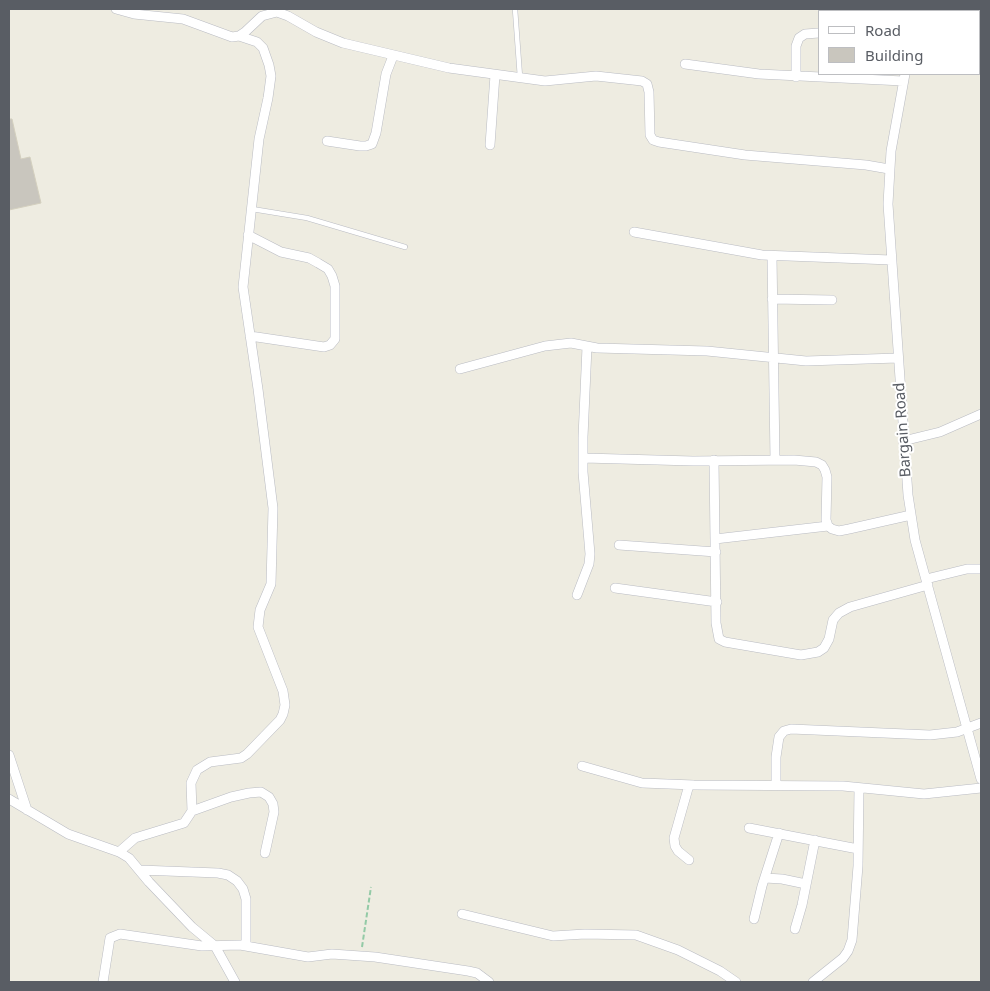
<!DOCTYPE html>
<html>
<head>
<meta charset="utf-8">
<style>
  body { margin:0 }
  #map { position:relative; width:990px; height:991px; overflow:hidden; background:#eeece1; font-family:"Noto Sans",sans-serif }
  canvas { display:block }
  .frame { position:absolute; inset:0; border:10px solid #595d64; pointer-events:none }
  .legend { position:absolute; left:818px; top:10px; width:162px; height:65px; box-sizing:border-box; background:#fff; border:1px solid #bdbec1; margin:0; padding:6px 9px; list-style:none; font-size:15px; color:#595d64 }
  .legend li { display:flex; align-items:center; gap:10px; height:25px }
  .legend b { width:25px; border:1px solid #bdbec1 }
</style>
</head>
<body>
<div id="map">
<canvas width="990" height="991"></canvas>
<div class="frame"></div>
<ul class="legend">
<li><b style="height:6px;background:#fff"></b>Road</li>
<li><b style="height:14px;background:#c9c6be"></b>Building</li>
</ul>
</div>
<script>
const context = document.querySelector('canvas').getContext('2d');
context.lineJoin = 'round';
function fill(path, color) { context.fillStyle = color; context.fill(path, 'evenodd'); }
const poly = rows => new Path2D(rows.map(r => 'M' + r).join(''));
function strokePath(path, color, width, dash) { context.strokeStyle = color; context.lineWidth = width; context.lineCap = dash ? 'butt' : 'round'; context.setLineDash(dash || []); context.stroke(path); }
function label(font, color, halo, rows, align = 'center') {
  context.font = font + ' "Noto Sans",sans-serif'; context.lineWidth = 4; context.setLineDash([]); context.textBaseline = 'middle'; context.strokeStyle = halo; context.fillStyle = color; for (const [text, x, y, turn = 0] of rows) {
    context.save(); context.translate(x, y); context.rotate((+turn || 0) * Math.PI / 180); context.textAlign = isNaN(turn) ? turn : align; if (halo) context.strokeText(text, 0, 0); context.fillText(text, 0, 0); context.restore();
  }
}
const building = poly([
  [9,119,12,119,21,159,30,157,41,203,9,210,9,119]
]);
fill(building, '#c9c6be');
strokePath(building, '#d3cfbe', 1);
const service = poly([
  [515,9,520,77],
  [252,209,307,218,405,247]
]);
const minor = poly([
  [116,9,134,14,183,19,232,37,239,36,245,32,262,16,277,12,288,16,316,32,343,43,449,68,545,81,596,76,642,81,647,84,649,92,650,135,653,140,659,142,745,155,866,165,889,169],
  [919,11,920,9],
  [685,64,759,74,903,81],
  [905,74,891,151,888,204,908,495,915,540,981,779],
  [796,77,796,46,799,38,805,34,819,33],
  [327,141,360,146,366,146,372,144,376,133,386,74,393,56],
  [490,145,495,75],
  [634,232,762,255,891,260],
  [248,235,281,252,309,258,318,263,328,269,332,276,335,286,335,339,330,345,324,347,250,336],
  [772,256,775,460],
  [772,299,832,300],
  [460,369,545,346,571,343,597,348,707,351,806,361,898,358],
  [903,441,940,432,981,414],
  [584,458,693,461,794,460,816,462,822,465,825,470,827,477,826,520,828,526,832,529,839,531,849,529,911,515],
  [714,460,716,623,719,639,725,642,801,655,818,652,824,648,829,639,833,620,839,613,850,607,928,585],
  [715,539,828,526],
  [619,545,716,552],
  [926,579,967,569,981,569],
  [615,588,717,602],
  [577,595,589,564,590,554,583,472,583,437,587,347],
  [9,755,27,810],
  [582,766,642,783,694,785,843,786,924,794,981,788],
  [776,785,776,757,779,737,784,731,791,729,930,735,957,732,981,723],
  [9,799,68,834,119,852,129,858,149,882,192,927,215,946,235,982],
  [192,811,231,797,249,793,261,792,269,797,273,804,274,812,265,853],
  [749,828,858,849],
  [119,852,135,838,184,823,192,811,191,783,197,770,210,762,241,758,247,754,280,720,283,714,285,705,283,691,258,627,260,610,271,584,273,508,258,389,243,287,259,139,268,98,271,76,269,65,263,48,257,42,239,36],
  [689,860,678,851,675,846,674,838,689,785],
  [140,870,218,873,228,875,237,881,243,889,246,899,246,946],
  [765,878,782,879,806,884],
  [462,914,553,936,585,934,636,935,678,950,720,971,736,982],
  [754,919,762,886,779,833],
  [795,929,802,905,815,840],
  [103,982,110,938,120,934,202,946,240,945,308,957,332,954,375,957,468,971,477,973,489,982],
  [813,982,843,958,848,951,852,940,858,866,859,788]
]);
strokePath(service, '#b9bbc2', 5.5);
strokePath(minor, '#b9bbc2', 10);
strokePath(poly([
  [362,947,371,887]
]), '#93caa6', 2, [5, 2.5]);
strokePath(service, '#fff', 4.5);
strokePath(minor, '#fff', 9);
label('15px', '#595d64', '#fff', [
  ["Bargain Road",903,430,-94]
]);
</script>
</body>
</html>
